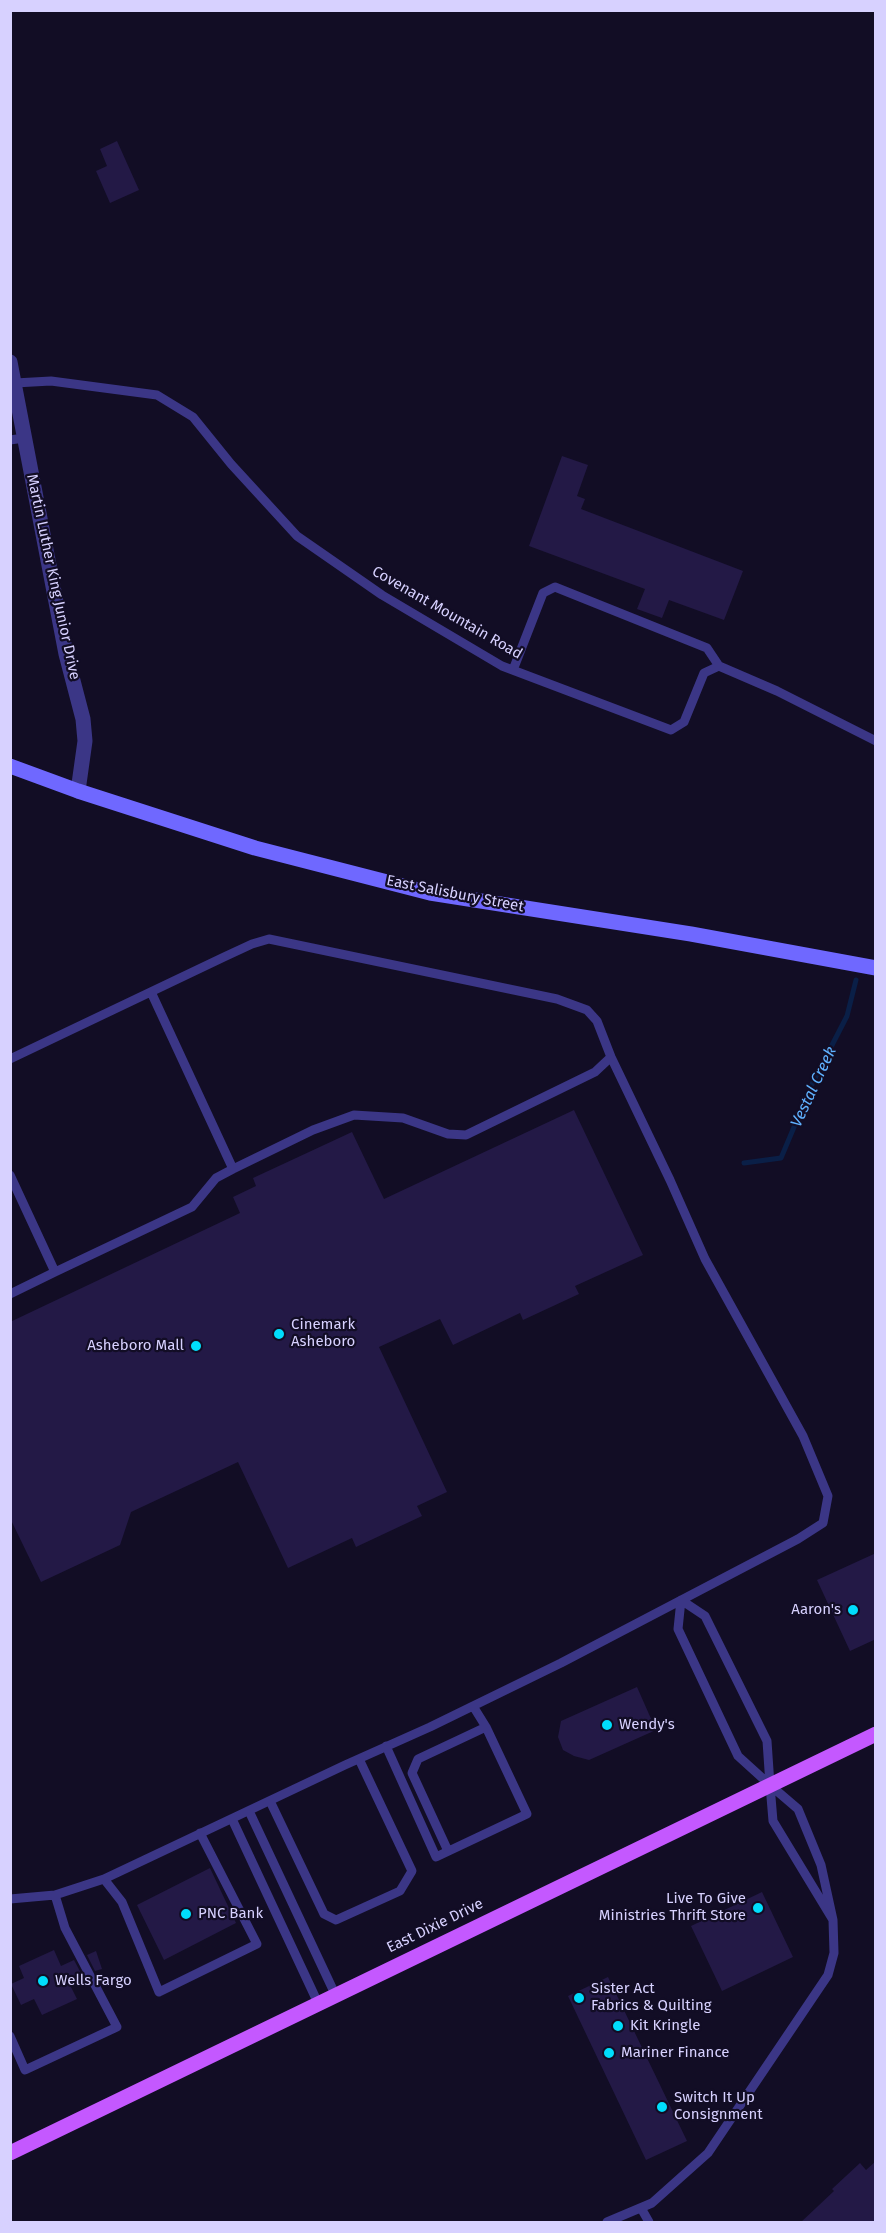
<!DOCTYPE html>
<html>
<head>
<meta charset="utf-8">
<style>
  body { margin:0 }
  #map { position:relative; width:886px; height:2233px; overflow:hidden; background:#120d25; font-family:"Fira Sans",sans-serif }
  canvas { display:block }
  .frame { position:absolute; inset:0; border:12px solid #d7d1ff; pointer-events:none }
</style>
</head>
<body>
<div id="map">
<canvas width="886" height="2233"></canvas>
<div class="frame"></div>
</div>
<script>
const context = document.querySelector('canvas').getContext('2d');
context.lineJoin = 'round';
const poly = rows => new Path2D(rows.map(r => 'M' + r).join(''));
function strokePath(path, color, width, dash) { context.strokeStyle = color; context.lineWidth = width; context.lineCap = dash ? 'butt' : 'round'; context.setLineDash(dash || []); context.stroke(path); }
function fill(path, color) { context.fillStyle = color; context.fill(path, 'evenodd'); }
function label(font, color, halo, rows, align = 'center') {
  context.font = font + ' "Fira Sans",sans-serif'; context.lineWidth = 4.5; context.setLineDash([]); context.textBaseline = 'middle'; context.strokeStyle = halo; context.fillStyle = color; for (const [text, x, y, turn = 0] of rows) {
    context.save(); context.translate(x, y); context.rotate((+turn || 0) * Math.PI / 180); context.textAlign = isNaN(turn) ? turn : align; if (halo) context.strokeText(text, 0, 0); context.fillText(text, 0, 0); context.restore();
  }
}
strokePath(poly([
  [744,1163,781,1158,813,1082,847,1016,856,980]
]), '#0a1f47', 5);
fill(poly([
  [117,141,139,190,110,203,96,171,107,166,100,149],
  [562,456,588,465,577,496,585,499,581,509,743,571,724,620,669,600,662,618,637,609,645,589,529,546],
  [574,1110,643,1255,575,1286,579,1294,523,1320,520,1313,453,1345,440,1319,379,1347,447,1492,417,1506,422,1516,356,1547,352,1538,288,1568,238,1462,131,1512,120,1545,41,1582,10,1518,10,1322,240,1213,233,1197,256,1186,253,1178,352,1132,384,1199],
  [876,1553,876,1639,850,1651,817,1580],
  [637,1687,656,1730,589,1760,574,1756,563,1750,558,1737,561,1721],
  [210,1868,236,1923,164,1960,137,1905],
  [762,1892,793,1957,722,1991,691,1926],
  [54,1950,61,1966,74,1960,83,1977,69,1983,77,1999,42,2015,34,1999,21,2005,11,1984,24,1978,19,1966],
  [96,1951,102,1969,95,1971,87,1955],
  [608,1977,687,2141,646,2160,568,1996],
  [876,2161,876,2223,800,2223,834,2191,832,2189,860,2163,866,2170]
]), '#231946');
strokePath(poly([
  [15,383,51,381,157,395,193,417,231,464,297,536,382,595,502,666,671,730,684,722,704,673,719,666,777,691,876,741],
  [10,440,24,438],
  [513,670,543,593,555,587,707,648,719,666],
  [151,992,233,1169,313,1130,354,1115,403,1118,448,1134,466,1135,595,1072,611,1057],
  [10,1059,224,957,252,944,269,939,557,999,587,1010,597,1021,611,1057,670,1180,705,1259,803,1436,828,1496,823,1523,798,1539,561,1663,430,1727,345,1765,104,1879,55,1895,10,1899],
  [10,1175,55,1272,10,1294],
  [55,1272,192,1207,216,1178,233,1169],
  [386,1746,436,1857,527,1814,486,1727,473,1706],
  [270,1801,324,1914,336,1920,400,1891,412,1871,359,1759],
  [249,1811,335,1994],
  [232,1819,318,2003],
  [448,1851,412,1773,418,1759,486,1727],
  [104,1879,122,1902,159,1992,257,1944,200,1833],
  [10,2036,25,2070,117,2027,65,1928,55,1895],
  [641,2208,649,2222],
  [607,2222,652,2203,708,2153,828,1975,834,1953,833,1920,821,1865,798,1809,770,1785,738,1756,678,1629,681,1600,705,1616,767,1741,770,1785,773,1821,833,1920]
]), '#3b3686', 9);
strokePath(poly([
  [10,362,66,654,83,719,85,741,78,791]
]), '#3b3686', 15);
strokePath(poly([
  [10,766,78,791,255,848,430,893,691,934,876,968]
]), '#6f68ff', 15);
strokePath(poly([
  [10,2153,876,1734]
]), '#c458ff', 15);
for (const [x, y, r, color] of [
  [279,1334,6,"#00ddfc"],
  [196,1346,6,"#00ddfc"],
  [853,1610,6,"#00ddfc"],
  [607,1725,6,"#00ddfc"],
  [758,1908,6,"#00ddfc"],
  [186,1914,6,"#00ddfc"],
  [43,1981,6,"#00ddfc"],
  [579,1998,6,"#00ddfc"],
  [618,2026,6,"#00ddfc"],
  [609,2053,6,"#00ddfc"],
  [662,2107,6,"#00ddfc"]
]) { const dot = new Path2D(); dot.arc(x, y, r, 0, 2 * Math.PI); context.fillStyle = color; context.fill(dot); strokePath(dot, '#120d25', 2); }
label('15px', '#d7d1ff', '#120d25', [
  ["Martin Luther King Junior Drive",53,577,78],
  ["Covenant Mountain Road",447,613,30],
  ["East Salisbury Street",455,894,11],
  ["East Dixie Drive",435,1926,-26]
]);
label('15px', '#d7d1ff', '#120d25', [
  ["Cinemark",291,1325],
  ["Asheboro",291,1342],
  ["Asheboro Mall",184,1346,"right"],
  ["Aaron's",841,1610,"right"],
  ["Wendy's",619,1725],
  ["Live To Give",746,1899,"right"],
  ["Ministries Thrift Store",746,1916,"right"],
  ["PNC Bank",198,1914],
  ["Wells Fargo",55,1981],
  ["Sister Act",591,1989],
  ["Fabrics & Quilting",591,2006],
  ["Kit Kringle",630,2026],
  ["Mariner Finance",621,2053],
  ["Switch It Up",674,2098],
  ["Consignment",674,2115]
], 'left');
label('italic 16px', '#5fb1ff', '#120d25', [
  ["Vestal Creek",814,1087,-65]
]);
</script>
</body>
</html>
